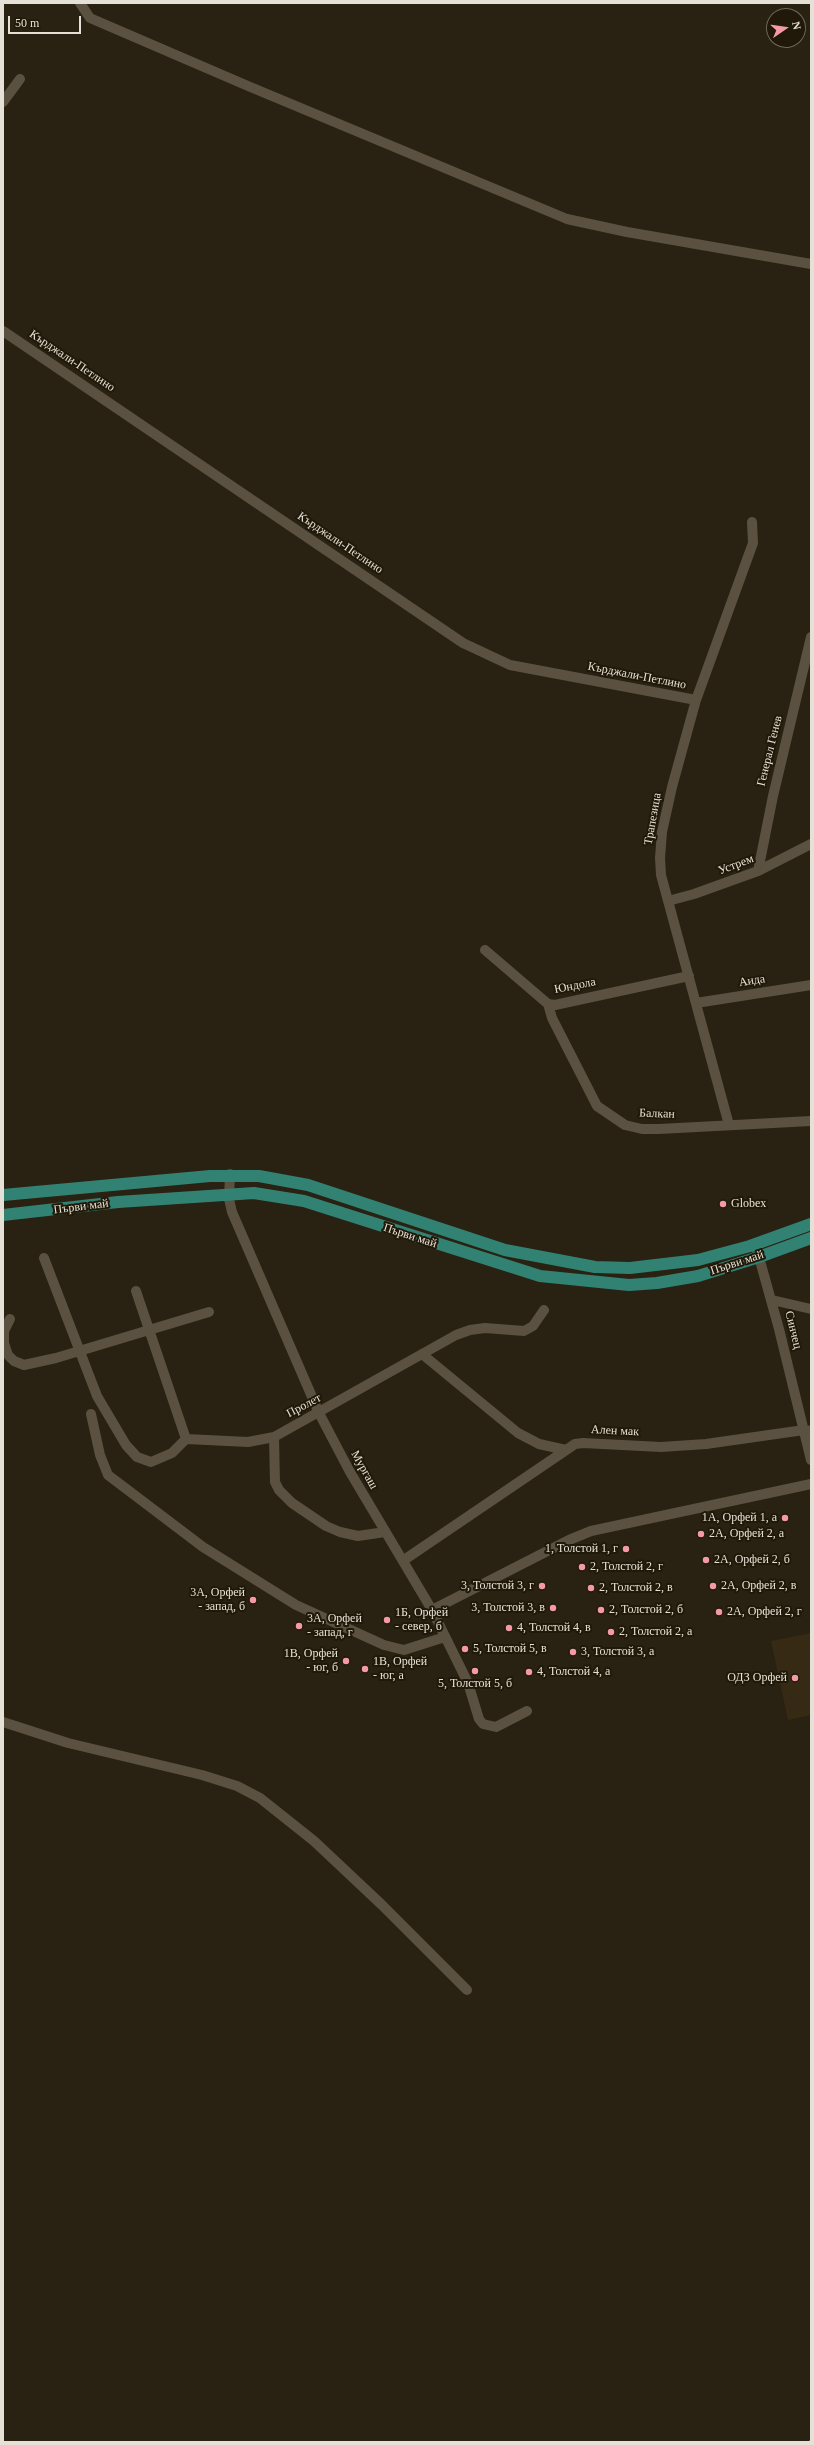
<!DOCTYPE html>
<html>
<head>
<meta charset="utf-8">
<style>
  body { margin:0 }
  #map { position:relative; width:814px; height:2445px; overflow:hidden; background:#292112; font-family:Georgia,serif }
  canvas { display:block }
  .frame { position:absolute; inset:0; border:4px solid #e6e1d6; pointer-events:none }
  .north { position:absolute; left:766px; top:8px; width:40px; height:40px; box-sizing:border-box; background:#201808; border:1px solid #6f685a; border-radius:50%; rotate:77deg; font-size:11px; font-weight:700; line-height:16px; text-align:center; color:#e6e1d6 }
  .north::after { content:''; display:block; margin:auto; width:14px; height:18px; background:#f49aa6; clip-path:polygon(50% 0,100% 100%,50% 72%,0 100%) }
  .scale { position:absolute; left:8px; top:16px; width:73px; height:18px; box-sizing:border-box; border:2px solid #e6e1d6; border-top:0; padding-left:5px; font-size:12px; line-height:14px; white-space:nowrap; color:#e6e1d6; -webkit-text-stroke:3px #201808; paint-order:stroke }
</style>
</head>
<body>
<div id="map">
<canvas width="814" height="2445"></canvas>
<div class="frame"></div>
<div class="north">N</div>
<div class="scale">50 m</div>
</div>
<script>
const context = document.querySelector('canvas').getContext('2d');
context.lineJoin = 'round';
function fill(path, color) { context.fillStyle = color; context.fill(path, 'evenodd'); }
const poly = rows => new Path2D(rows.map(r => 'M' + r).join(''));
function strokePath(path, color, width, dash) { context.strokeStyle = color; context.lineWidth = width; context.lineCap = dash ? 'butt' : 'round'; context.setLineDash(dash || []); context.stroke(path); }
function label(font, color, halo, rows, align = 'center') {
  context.font = font + ' Georgia,serif'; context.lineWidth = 4; context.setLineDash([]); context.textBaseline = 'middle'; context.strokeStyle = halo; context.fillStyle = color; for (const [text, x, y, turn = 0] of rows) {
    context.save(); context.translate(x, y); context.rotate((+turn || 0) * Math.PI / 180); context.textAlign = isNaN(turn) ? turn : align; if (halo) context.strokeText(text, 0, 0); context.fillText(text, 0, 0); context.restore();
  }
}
fill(poly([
  [811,1633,811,1715,788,1720,771,1641]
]), '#362a14');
strokePath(poly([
  [80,3,90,18,248,86,567,219,627,232,811,264],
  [3,102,20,79],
  [3,331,463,643,510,665,696,700],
  [758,871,773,796,811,637],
  [668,901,694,894,758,871,811,844],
  [485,950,548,1004,555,1005,689,976],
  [696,1003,811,985],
  [548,1004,552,1018,597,1106,625,1125,642,1129,659,1129,811,1121],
  [729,1125,661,875,660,858,662,832,672,787,696,700,753,543,752,522],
  [230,1174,229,1199,232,1212,319,1413,350,1472,432,1610,468,1683,479,1719,483,1724,496,1727,527,1711],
  [757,1250,779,1329,811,1460],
  [44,1258,97,1396,126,1445,137,1457,151,1462,172,1453,186,1439],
  [136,1291,186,1439],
  [772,1300,811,1309],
  [10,1319,4,1331,4,1343,8,1355,14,1361,24,1365,56,1358,209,1312],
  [422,1354,518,1433,539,1444,566,1450],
  [91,1414,100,1455,108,1475,203,1547,296,1605,384,1645,404,1650,445,1637],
  [274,1437,275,1482,279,1490,292,1503,326,1526,340,1532,358,1536,385,1532],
  [186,1439,248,1442,274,1437,456,1335,470,1330,485,1328,524,1331,533,1326,544,1310],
  [404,1560,575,1444,583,1443,661,1447,706,1444,804,1430,811,1431],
  [432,1610,569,1540,591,1531,811,1484],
  [3,1722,68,1743,202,1775,237,1786,260,1798,314,1841,382,1905,467,1990]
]), '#5a5140', 10);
strokePath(poly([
  [3,1195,210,1176,259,1176,308,1185,505,1250,595,1267,630,1268,698,1260,750,1246,811,1224],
  [3,1215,118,1202,254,1193,304,1201,540,1276,629,1285,657,1283,698,1276,759,1257,811,1238]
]), '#328274', 12);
strokePath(poly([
  [810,2442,811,2441]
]), '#9c9689', 3, [5, 5]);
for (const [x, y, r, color] of [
  [723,1204,4,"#f49aa6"],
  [785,1518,4,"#f49aa6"],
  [701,1534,4,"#f49aa6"],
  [626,1549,4,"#f49aa6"],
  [706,1560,4,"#f49aa6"],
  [582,1567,4,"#f49aa6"],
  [542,1586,4,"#f49aa6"],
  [713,1586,4,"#f49aa6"],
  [591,1588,4,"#f49aa6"],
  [253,1600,4,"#f49aa6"],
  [553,1608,4,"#f49aa6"],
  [601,1610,4,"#f49aa6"],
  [719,1612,4,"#f49aa6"],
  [387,1620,4,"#f49aa6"],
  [299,1626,4,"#f49aa6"],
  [509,1628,4,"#f49aa6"],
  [611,1632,4,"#f49aa6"],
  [465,1649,4,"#f49aa6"],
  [573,1652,4,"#f49aa6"],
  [346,1661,4,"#f49aa6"],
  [365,1669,4,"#f49aa6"],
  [475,1671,4,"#f49aa6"],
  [529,1672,4,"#f49aa6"],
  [795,1678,4,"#f49aa6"]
]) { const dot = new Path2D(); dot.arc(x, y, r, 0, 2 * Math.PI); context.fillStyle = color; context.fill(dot); strokePath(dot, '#201808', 1.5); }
label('12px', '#e6e1d6', '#201808', [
  ["Кърджали-Петлино",72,361,34],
  ["Кърджали-Петлино",340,543,34],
  ["Кърджали-Петлино",637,676,11],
  ["Генерал Генев",770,751,-76],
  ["Трапезица",653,819,-80],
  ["Устрем",736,865,-21],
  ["Аида",752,981,-9],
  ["Юндола",575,986,-11],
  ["Балкан",657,1114,2],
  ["Първи май",81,1207,-7],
  ["Първи май",410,1236,18],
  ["Първи май",737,1263,-18],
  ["Синчец",793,1330,76],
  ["Пролет",304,1406,-28],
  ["Ален мак",615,1431,3],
  ["Мургаш",364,1470,61]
]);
label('12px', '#e6e1d6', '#201808', [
  ["Globex",731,1204],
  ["1А, Орфей 1, а",777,1518,"right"],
  ["2А, Орфей 2, а",709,1534],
  ["1, Толстой 1, г",618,1549,"right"],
  ["2А, Орфей 2, б",714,1560],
  ["2, Толстой 2, г",590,1567],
  ["3, Толстой 3, г",534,1586,"right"],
  ["2А, Орфей 2, в",721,1586],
  ["2, Толстой 2, в",599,1588],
  ["3А, Орфей",245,1593,"right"],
  ["- запад, б",245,1607,"right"],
  ["3, Толстой 3, в",545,1608,"right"],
  ["2, Толстой 2, б",609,1610],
  ["2А, Орфей 2, г",727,1612],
  ["1Б, Орфей",395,1613],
  ["- север, б",395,1627],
  ["3А, Орфей",307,1619],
  ["- запад, г",307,1633],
  ["4, Толстой 4, в",517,1628],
  ["2, Толстой 2, а",619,1632],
  ["5, Толстой 5, в",473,1649],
  ["3, Толстой 3, а",581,1652],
  ["1В, Орфей",338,1654,"right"],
  ["- юг, б",338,1668,"right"],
  ["1В, Орфей",373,1662],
  ["- юг, а",373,1676],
  ["4, Толстой 4, а",537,1672],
  ["ОДЗ Орфей",787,1678,"right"],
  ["5, Толстой 5, б",475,1684,"center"]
], 'left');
</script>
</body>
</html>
